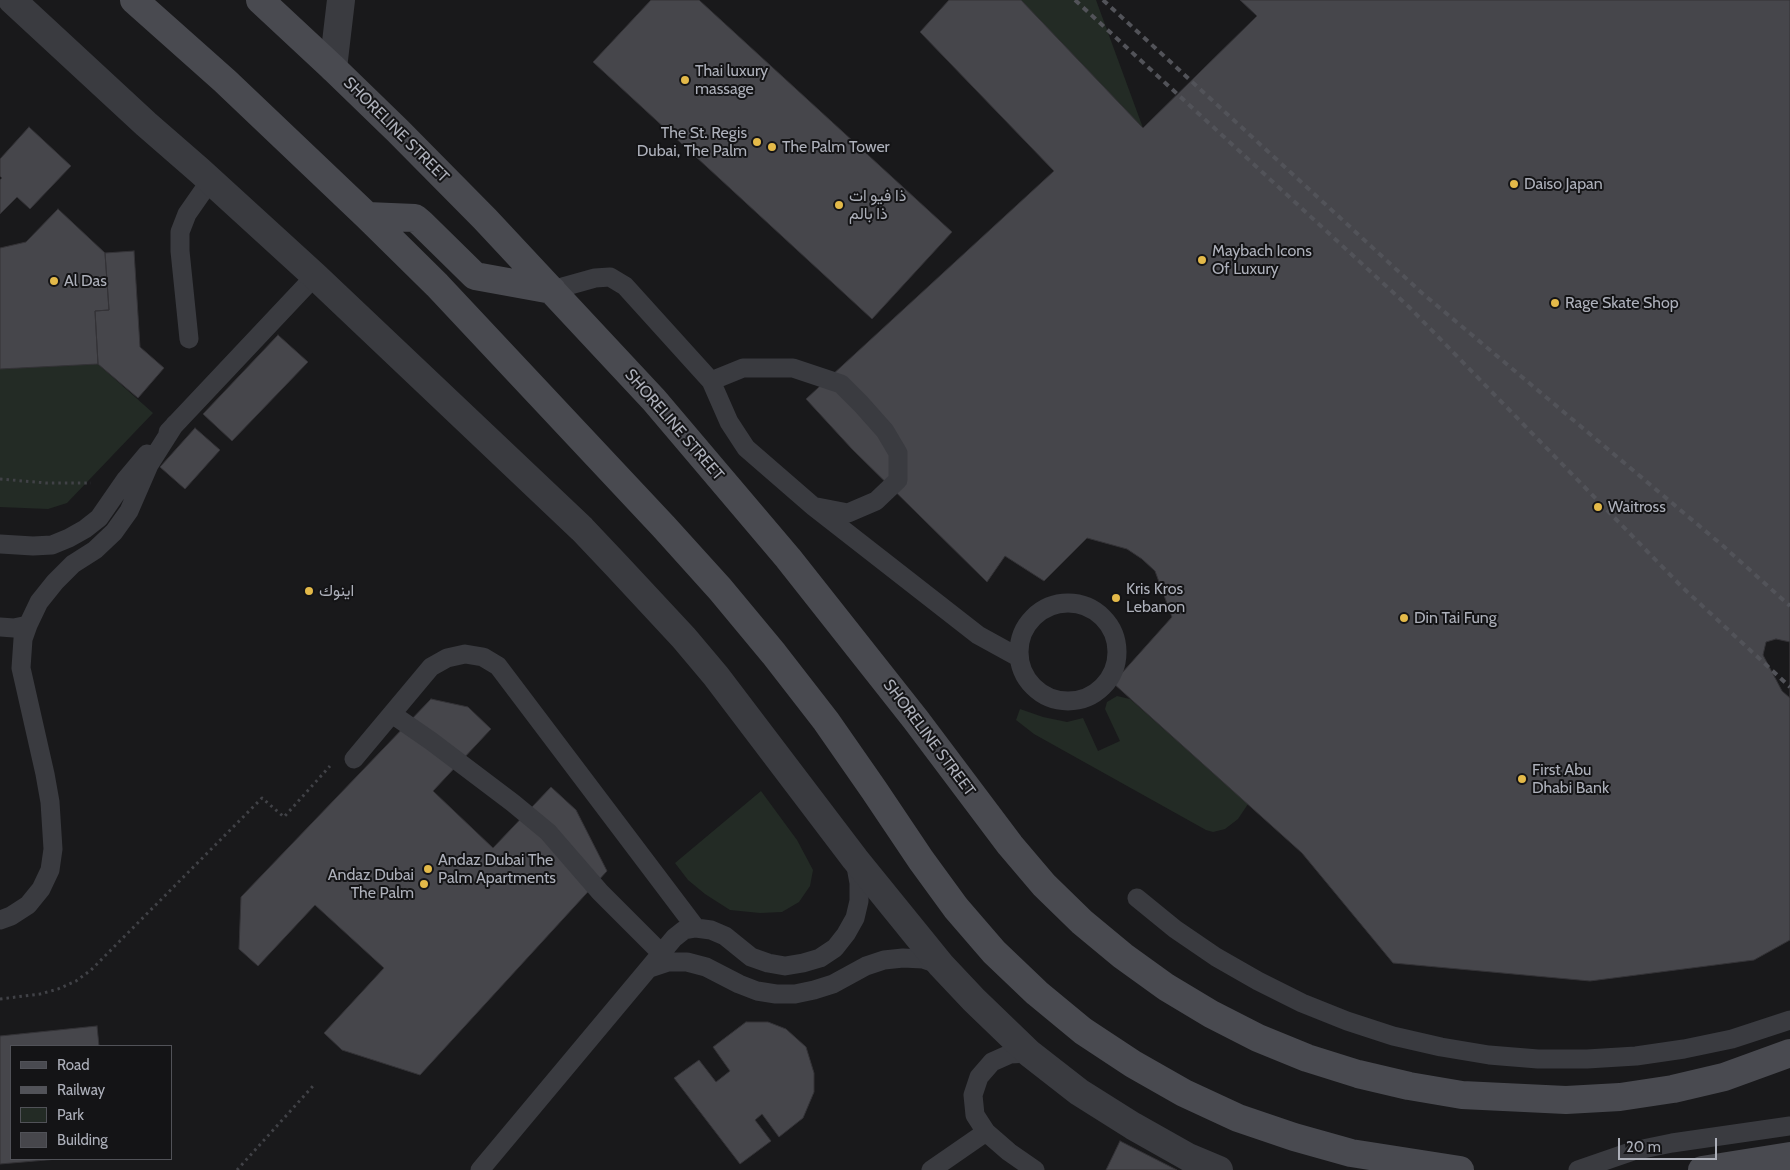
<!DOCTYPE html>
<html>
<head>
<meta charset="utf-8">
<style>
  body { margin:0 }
  #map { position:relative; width:1790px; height:1170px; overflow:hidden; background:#19191b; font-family:Cabin,sans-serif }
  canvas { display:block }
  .legend { position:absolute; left:10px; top:1045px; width:162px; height:115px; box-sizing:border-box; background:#141416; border:1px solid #515258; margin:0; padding:6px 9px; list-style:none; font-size:15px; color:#adb0ba }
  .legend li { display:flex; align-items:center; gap:10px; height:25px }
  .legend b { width:25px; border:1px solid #515258 }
  .scale { position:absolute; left:1618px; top:1138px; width:99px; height:22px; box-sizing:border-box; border:2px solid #adb0ba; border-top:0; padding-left:6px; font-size:15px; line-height:18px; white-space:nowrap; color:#adb0ba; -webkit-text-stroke:4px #141416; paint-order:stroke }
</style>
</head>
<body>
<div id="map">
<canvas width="1790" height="1170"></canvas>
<ul class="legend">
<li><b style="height:6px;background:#494a50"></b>Road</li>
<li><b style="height:6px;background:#525359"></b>Railway</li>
<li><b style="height:14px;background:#232b25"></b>Park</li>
<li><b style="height:14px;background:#46464b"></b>Building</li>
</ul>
<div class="scale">20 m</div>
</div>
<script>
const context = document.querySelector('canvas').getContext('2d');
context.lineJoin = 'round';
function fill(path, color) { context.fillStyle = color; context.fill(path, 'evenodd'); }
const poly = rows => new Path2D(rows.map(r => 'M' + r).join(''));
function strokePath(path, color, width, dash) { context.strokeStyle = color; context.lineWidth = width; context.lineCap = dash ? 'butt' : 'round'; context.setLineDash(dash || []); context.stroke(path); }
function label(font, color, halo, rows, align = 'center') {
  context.font = font + ' Cabin,Vazirmatn,sans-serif'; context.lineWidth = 4; context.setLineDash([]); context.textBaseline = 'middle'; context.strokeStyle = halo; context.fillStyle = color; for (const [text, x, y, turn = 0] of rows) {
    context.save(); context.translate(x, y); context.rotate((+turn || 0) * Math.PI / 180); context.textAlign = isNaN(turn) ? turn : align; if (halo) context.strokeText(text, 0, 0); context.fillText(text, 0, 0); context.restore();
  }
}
fill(poly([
  [1021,0,1096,0,1143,128],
  [98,364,153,413,67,503,48,509,0,507,0,369],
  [1117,696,1130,699,1248,804,1238,819,1225,829,1213,832,1206,830,1034,734,1016,720,1020,709,1043,717,1067,722,1083,718,1098,751,1120,741,1105,709,1107,702],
  [761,791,797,840,813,870,810,886,799,902,782,912,760,913,730,910,705,894,688,880,675,863]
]), '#232b25');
const building = poly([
  [651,0,699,0,952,232,872,319,593,62,651,0],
  [949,0,1021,0,1143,128,1257,16,1240,0,1790,0,1790,940,1754,960,1590,981,1393,963,1302,853,1113,683,1172,617,1155,571,1142,559,1127,549,1087,538,1044,581,1005,556,987,582,852,449,806,399,1054,171,920,32,949,0],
  [29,127,71,166,30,209,17,197,0,214,0,180,2,178,0,176,0,159,29,127],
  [58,209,105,253,109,310,95,311,98,364,0,369,0,248,26,242,58,209],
  [134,251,140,347,164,368,138,398,98,364,95,311,109,310,105,253,134,251],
  [278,335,308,362,232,441,203,414,278,335],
  [195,428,220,450,185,489,160,467,195,428],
  [1776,639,1790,642,1790,698,1782,691,1763,655,1766,642,1776,639],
  [431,699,468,707,491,729,433,791,493,848,551,787,576,810,607,871,420,1075,342,1050,324,1033,384,968,315,905,258,966,239,949,241,897,431,699],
  [746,1022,768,1022,786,1029,806,1047,814,1073,814,1092,803,1118,779,1137,762,1114,755,1120,771,1141,740,1164,674,1078,699,1060,716,1082,730,1071,713,1047,746,1022],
  [97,1026,99,1046,11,1046,11,1159,58,1159,0,1164,0,1036,97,1026],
  [1120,1141,1177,1170,1106,1170,1120,1141]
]);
fill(building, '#46464b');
strokePath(building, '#343337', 1);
strokePath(poly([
  [0,479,46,483,91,483],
  [0,999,40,994,58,989,76,981,91,970,262,798,284,817,330,766],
  [237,1170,313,1086]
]), '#414247', 3, [2.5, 4]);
strokePath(poly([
  [552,290,595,278,610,277,625,286,711,381,729,422,746,448,814,507,978,635,1018,657],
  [189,339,180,251,180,232,187,214,210,181],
  [711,381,743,368,793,368,841,384,861,404,885,431,898,453,898,480,876,501,848,513,817,507],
  [168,432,315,276],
  [0,544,33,546,52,545,69,538,85,529,99,518,126,479,147,454],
  '1019 652a49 49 0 1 1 98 0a49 49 0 1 1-98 0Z',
  [0,627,14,628,28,625],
  [392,714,431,741,513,803,548,832,600,892,661,953],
  [354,759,431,667,447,658,465,654,483,657,498,666,696,928],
  [1137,898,1175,929,1216,957,1258,981,1302,1003,1347,1021,1393,1036,1441,1047,1489,1055,1538,1059,1587,1059,1636,1056,1684,1049,1732,1039,1790,1020],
  [0,920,11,916,28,905,41,889,50,870,53,849,50,802,45,774,21,668,23,639,28,625,39,602,55,582,73,564,95,550,114,532,129,511,149,465,175,424],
  [650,968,668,962,687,962,706,967,739,984,757,991,776,994,795,994,814,990,833,984,866,966,884,960,903,958,923,959,941,965],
  [1029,1053,1010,1054,992,1062,979,1077,973,1095,975,1115,986,1132,1009,1152,1035,1170],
  [480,1170,674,938,684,930,696,928,711,930,725,936,751,957,768,963,785,966,803,963,820,958,835,948,846,934,855,918,859,901,859,883,855,861],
  [931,1170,986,1132],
  [1578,1170,1633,1151,1672,1143,1790,1126]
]), '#3a3b40', 19);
strokePath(poly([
  [12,0,146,124,200,171,315,276,582,529,617,566,684,638,716,676,855,859,941,965,974,1000,1029,1053,1079,1092,1133,1126,1188,1157,1219,1170],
  [333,68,341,0]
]), '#3a3b40', 28);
strokePath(poly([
  [134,0,225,81,367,216,437,285,664,527,720,589,774,654,826,721,874,790,921,860,956,908,994,952,1037,993,1083,1031,1133,1064,1184,1093,1238,1118,1294,1137,1351,1153,1460,1170],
  [260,0,333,68,398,131,485,219,654,400,788,558,916,720,1010,845,1044,885,1082,922,1123,956,1166,987,1211,1014,1258,1038,1307,1058,1358,1074,1409,1086,1462,1095,1566,1100,1620,1097,1673,1089,1724,1077,1790,1053],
  [367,216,415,218,421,223,475,276,552,290],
  [1702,1170,1790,1156]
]), '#494a50', 28);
strokePath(poly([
  [1075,0,1409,307,1683,588,1790,687],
  [1103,0,1422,293,1722,545,1790,606]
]), '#525359', 4, [6, 5]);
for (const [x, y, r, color] of [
  [685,80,5,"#e3b949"],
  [757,142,5,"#e3b949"],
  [772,147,5,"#e3b949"],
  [1514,184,5,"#e3b949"],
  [839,205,5,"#e3b949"],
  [1202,260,5,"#e3b949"],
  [54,281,5,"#e3b949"],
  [1555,303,5,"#e3b949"],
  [1598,507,5,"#e3b949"],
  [309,591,5,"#e3b949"],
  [1116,598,5,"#e3b949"],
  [1404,618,5,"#e3b949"],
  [1522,779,5,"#e3b949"],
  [428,869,5,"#e3b949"],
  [424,884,5,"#e3b949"]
]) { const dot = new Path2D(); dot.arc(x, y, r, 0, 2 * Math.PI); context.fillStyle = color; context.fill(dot); strokePath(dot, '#141416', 2); }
label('16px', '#adb0ba', '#141416', [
  ["Thai luxury",695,71],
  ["massage",695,89],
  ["The St. Regis",747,133,"right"],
  ["Dubai, The Palm",747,151,"right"],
  ["The Palm Tower",782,147],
  ["Daiso Japan",1524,184],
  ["ذا فيو ات",849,196],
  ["ذا بالم",849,214],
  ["Maybach Icons",1212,251],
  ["Of Luxury",1212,269],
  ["Al Das",64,281],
  ["Rage Skate Shop",1565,303],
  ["Waitross",1608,507],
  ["Kris Kros",1126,589],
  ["Lebanon",1126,607],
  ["اينوك",319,591],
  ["Din Tai Fung",1414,618],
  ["First Abu",1532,770],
  ["Dhabi Bank",1532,788],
  ["Andaz Dubai The",438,860],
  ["Palm Apartments",438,878],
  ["Andaz Dubai",414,875,"right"],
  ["The Palm",414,893,"right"]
], 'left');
label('16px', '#adb0ba', '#141416', [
  ["SHORELINE STREET",396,130,45],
  ["SHORELINE STREET",674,425,49],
  ["SHORELINE STREET",929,738,53]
]);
</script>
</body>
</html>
